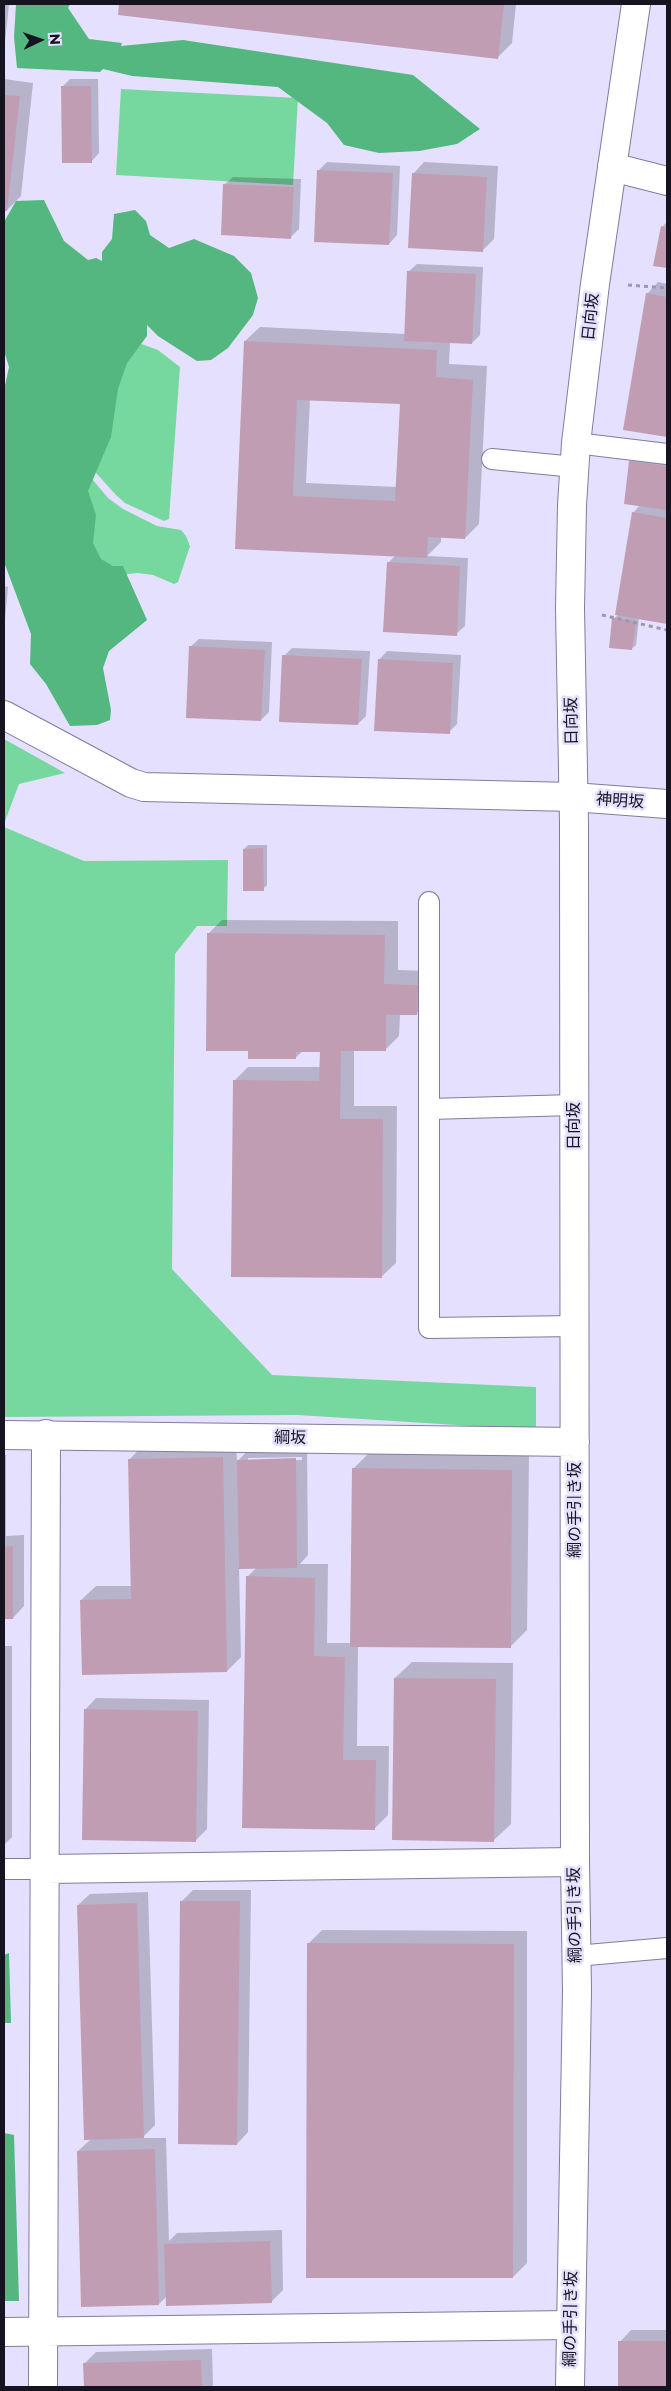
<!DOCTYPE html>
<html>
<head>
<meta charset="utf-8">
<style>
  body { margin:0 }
  #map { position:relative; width:671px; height:2391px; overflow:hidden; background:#e4e0fd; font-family:Montserrat,sans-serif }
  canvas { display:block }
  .frame { position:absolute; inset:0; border:5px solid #161421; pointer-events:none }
  .north { position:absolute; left:15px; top:15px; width:50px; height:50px; -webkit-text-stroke:4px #e4e0fd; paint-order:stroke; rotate:87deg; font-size:14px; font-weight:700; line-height:20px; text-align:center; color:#161421 }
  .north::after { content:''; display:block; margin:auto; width:18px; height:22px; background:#161421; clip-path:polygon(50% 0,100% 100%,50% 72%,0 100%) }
</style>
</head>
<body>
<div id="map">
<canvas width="671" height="2391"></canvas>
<div class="frame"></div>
<div class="north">N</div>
</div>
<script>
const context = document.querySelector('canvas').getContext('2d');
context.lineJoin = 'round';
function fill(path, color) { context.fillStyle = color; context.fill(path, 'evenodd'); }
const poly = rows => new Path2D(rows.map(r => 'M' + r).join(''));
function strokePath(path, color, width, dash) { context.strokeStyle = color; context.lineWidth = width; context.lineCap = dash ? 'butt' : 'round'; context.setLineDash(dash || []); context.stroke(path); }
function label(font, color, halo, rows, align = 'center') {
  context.font = font + ' Montserrat,"Noto Sans JP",sans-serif'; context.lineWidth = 5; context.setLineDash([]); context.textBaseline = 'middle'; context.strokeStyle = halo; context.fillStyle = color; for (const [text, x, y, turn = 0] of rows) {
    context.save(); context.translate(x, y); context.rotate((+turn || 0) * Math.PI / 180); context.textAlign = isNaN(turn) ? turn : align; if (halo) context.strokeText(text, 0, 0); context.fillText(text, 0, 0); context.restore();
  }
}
fill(poly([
  [121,89,298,98,293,185,116,175],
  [136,342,158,350,180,367,169,519,164,521,125,503,116,495,96,473,78,434],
  [83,468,108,498,123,509,157,526,181,530,186,536,190,546,178,582,174,584,153,575,138,573,110,576,100,571,75,495],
  [4,739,65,773,19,784,4,824],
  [4,827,84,861,228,860,227,926,197,926,175,954,172,1269,272,1375,536,1387,536,1430,298,1415,4,1417]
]), '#77d89f');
fill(poly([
  [16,4,70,4,68,8,89,39,122,43,121,46,183,40,413,75,480,129,457,144,419,151,379,153,344,145,327,123,278,87,132,76,103,69,100,72,17,68,14,37],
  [44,200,64,241,88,260,96,258,102,261,102,252,112,239,114,214,135,210,146,221,150,235,169,248,194,239,234,256,251,273,258,298,253,315,228,348,211,360,197,361,158,336,147,325,147,336,127,363,118,389,111,437,88,491,96,515,93,543,101,559,113,566,123,566,147,620,109,651,103,668,111,710,110,720,97,725,70,726,46,684,30,664,31,634,4,562,4,390,9,367,4,351,4,222,16,201],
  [9,1953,11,2023,4,2023,4,1955],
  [4,2133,14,2135,19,2301,4,2301]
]), '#53b77f');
fill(poly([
  [4,4,9,4,4,52],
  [121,4,516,4,512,43,498,57,119,14],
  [4,79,33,83,21,196,7,210,4,210],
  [70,79,98,79,99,153,91,162,62,87],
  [327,162,400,166,397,235,389,244,319,170],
  [424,162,498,166,494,239,483,250,413,174],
  [233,177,301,179,299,229,291,237,224,185],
  [667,222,667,267,655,265,662,227],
  [417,264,483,267,480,335,472,343,450,342,449,364,487,366,479,524,465,538,441,536,441,542,427,556,468,558,465,626,456,634,388,563,396,555,236,547,245,341,260,327,405,334,408,272],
  [310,399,401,403,397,487,306,483],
  [658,282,667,284,667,436,625,429,647,294],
  [647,445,667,448,667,622,639,618,636,645,631,649,613,619,617,616,633,513,640,505,630,462],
  [4,586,8,587,4,630],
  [199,639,272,642,269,712,261,720,190,647],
  [292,648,370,651,366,716,358,724,284,656],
  [387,651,461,655,457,724,449,732,379,660],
  [248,845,267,845,267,885,263,889,244,849],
  [222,920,398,921,398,970,431,971,430,1000,416,1014,400,1014,399,1036,385,1050,354,1050,354,1106,397,1106,396,1263,381,1277,234,1081,248,1067,321,1067,321,1051,303,1051,295,1058,249,1050,208,934],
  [236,1443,237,1462,250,1448,307,1447,308,1555,300,1564,328,1564,327,1643,352,1643,353,1469,370,1452,529,1454,527,1630,510,1647,358,1645,357,1746,389,1746,388,1815,374,1829,247,1577,257,1567,239,1567,241,1657,227,1671,81,1600,96,1586,132,1586,129,1460,143,1445],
  [302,1457,302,1460,248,1461,248,1458],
  [4,1455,6,1455,6,1536,24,1535,24,1606,13,1618,4,1618],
  [4,1646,12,1646,12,1837,4,1845],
  [412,1662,513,1663,511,1824,494,1840,395,1678],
  [96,1698,209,1700,207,1829,196,1840,85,1710],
  [193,1890,251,1890,248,2132,237,2144,182,1901],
  [148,1892,155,2125,142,2138,166,2138,169,2241,177,2233,282,2230,283,2290,271,2302,167,2296,159,2304,78,2151,91,2139,78,1905,90,1894],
  [322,1930,527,1931,527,2263,513,2277,308,1944],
  [631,2330,667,2330,667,2387,619,2387,620,2342],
  [212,2349,213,2387,85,2387,84,2364,96,2352]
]), '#0003');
fill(poly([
  [119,4,504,4,498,59,118,15],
  [61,86,91,86,92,163,62,163],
  [4,95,20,96,7,211,4,211],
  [317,170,393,173,389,245,314,242],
  [412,173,487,177,483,252,408,248],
  [223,184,294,187,291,239,221,235],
  [661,226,667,228,667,268,653,266],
  [407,271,476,274,472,344,404,341],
  [646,293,667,297,667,437,623,430],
  [244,341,437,350,436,377,473,380,465,539,428,537,427,558,235,549],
  [297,400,400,404,395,501,293,496],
  [629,461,667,466,667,510,624,504],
  [632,512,667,518,667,624,615,615],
  [387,562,460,566,457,636,383,632],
  [612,618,636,621,632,650,609,648],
  [189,646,265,650,261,721,186,718],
  [282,655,362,659,358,725,279,722],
  [378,659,453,663,450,734,374,731],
  [263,848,264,891,243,891,243,849],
  [207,933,385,935,384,984,418,985,417,1015,386,1015,386,1051,341,1051,340,1119,383,1119,382,1278,231,1277,233,1080,319,1081,320,1052,296,1052,296,1059,248,1059,248,1051,206,1051],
  [223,1457,227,1672,82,1675,80,1600,131,1599,128,1459],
  [296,1458,297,1568,239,1569,237,1460],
  [352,1468,512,1470,511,1648,350,1647],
  [13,1546,13,1619,4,1619,4,1547],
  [246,1576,315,1578,314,1656,345,1657,343,1760,376,1760,375,1830,242,1828],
  [394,1678,496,1679,494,1842,392,1840],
  [84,1709,198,1711,196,1842,82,1840],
  [180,1901,240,1901,237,2145,178,2144],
  [137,1903,144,2138,84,2140,77,1905],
  [307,1943,514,1944,513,2278,306,2278],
  [155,2149,159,2305,81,2307,77,2151],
  [270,2241,272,2303,166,2306,164,2244],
  [618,2341,667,2341,667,2387,618,2387],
  [201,2360,202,2387,84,2387,83,2363]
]), '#c09db2');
const service = poly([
  [576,443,667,454],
  [492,459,575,467],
  [429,902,429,1328,575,1326],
  [429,1109,574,1105],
  [4,1869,46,1869],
  [576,1956,667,1948]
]);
const minor = poly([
  [612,167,667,181],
  [4,715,131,783,144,787,573,797,667,804],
  [46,1869,575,1862],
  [4,2332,571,2325],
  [43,2387,46,1434]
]);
const tertiary = poly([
  [4,1435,575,1442],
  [570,2387,577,1991,575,1862,574,824,570,608,572,505,576,443,595,284,636,4]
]);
strokePath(service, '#817c9d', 22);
strokePath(minor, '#817c9d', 30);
strokePath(tertiary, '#817c9d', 30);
strokePath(poly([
  [628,285,667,288],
  [602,615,667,630]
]), '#9a97ae', 3, [4, 4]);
strokePath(service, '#fff', 20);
strokePath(minor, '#fff', 28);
strokePath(tertiary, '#fff', 28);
label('16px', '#161421', '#e4e0fd', [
  ["日向坂",591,317,-84],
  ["日向坂",572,721,-91],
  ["神明坂",620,801,4],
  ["日向坂",574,1126,-90],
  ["綱坂",290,1438,1],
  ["綱の手引き坂",575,1510,-90],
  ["綱の手引き坂",575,1915,-91],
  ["綱の手引き坂",571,2319,-89]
]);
</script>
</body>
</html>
